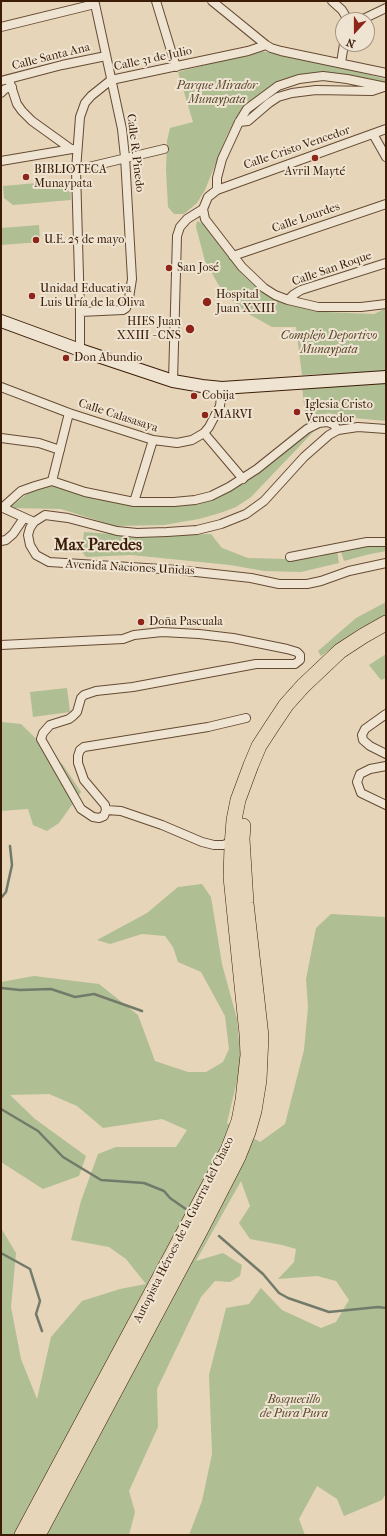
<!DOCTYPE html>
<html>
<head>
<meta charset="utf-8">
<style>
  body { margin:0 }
  #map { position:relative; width:387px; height:1536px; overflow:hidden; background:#e6d5b9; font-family:"IM FELL French Canon",serif }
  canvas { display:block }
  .frame { position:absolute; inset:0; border:2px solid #3b1d07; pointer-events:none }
  .north { position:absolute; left:335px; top:12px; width:40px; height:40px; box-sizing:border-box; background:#efe4d2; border:1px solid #a79481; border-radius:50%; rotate:201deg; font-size:11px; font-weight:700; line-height:16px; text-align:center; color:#3b1d07 }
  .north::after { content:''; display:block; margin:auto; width:14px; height:18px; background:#8f2418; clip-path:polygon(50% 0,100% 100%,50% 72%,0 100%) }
</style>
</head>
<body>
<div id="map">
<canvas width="387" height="1536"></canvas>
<div class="frame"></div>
<div class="north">N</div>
</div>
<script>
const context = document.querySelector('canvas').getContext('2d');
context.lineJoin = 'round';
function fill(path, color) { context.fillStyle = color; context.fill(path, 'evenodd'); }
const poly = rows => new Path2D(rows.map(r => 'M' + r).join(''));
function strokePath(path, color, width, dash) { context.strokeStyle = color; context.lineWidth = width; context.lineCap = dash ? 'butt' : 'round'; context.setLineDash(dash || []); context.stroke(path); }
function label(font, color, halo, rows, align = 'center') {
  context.font = font + ' "IM FELL French Canon",serif'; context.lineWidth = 4; context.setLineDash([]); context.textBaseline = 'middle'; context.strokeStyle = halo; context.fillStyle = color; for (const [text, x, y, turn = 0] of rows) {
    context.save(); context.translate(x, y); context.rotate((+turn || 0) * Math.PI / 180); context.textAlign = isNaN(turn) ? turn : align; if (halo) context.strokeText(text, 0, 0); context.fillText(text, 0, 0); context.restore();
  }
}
fill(poly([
  [261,51,338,67,386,79,386,87,353,81,313,80,280,87,254,102,236,119,227,135,205,190,197,203,184,214,174,214,168,207,166,170,167,141,170,128,193,122,178,72],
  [70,180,71,200,13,205,4,198,3,186],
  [197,221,206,225,244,276,258,289,275,299,309,310,324,312,374,314,386,308,386,371,302,375,296,327,272,327,247,313,226,295,218,284,205,261,196,227],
  [39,225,40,242,1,245,1,228],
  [386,383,386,421,354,418,342,420,330,413,317,415,306,423,302,386],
  [316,429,251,497,236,507,220,513,199,519,164,525,115,526,61,509,9,508,31,491,56,485,113,502,136,507,172,506,203,500,227,493],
  [84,532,138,536,211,534,222,548,248,558,288,559,319,557,337,550,339,563,301,572,264,571,230,565,131,555,86,557,82,552],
  [386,540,386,551,366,555,344,561,339,546],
  [386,602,386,615,357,630,321,656,318,651,356,618],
  [386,654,386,678,381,680,369,665],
  [67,688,70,712,33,717,30,692],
  [1,722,21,724,63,765,81,792,59,823,47,831,33,825,28,809,1,811],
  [202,884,211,897,222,964,237,1019,241,1064,227,1123,260,1142,285,1124,304,1050,308,1007,306,979,316,928,331,914,386,917,386,1494,382,1500,344,1516,337,1499,317,1486,299,1519,305,1535,189,1535,202,1501,212,1454,209,1375,226,1308,249,1304,261,1288,282,1310,321,1328,336,1322,349,1300,336,1281,317,1276,278,1279,294,1262,296,1249,282,1245,250,1239,239,1223,250,1206,241,1181,196,1261,223,1253,242,1265,240,1276,230,1282,215,1281,201,1297,157,1389,158,1427,129,1491,135,1512,129,1535,1,1535,1,1228,16,1253,11,1307,21,1359,37,1399,51,1337,82,1301,120,1289,146,1284,126,1259,109,1247,71,1240,81,1201,98,1154,116,1147,176,1147,187,1130,162,1119,103,1128,77,1106,49,1094,10,1095,35,1119,86,1156,79,1176,43,1189,1,1162,1,982,34,976,99,984,138,1015,155,1061,188,1072,206,1072,223,1062,229,1049,225,1016,201,972,178,962,173,947,165,936,142,934,110,944,97,940,147,913,178,887]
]), '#b0be94');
strokePath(poly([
  [1,898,6,892,12,865,10,846],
  [1,988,20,990,51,989,75,997,94,994,142,1011],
  [1,1109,38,1131,63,1157,101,1180,144,1183,164,1191,170,1198,190,1212],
  [219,1236,263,1274,279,1293,288,1298,329,1312,378,1307,386,1308],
  [1,1253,30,1269,40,1301,36,1314,42,1331]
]), '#727b6a', 2.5);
const street = poly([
  [156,1,176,67],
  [212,1,266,45,271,48,281,51,386,73],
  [332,1,342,10,348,20],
  [361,20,386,8],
  [1,27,95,4,122,129,125,157,132,279,129,298,126,308,123,310,80,312],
  [341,63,344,44],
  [9,80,17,104,22,111,32,121,71,149],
  [1,81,62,65,106,56],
  [1,93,5,89,12,87],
  [239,122,248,121,269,103,278,97,292,93,316,90,372,91,384,87],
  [386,129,217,190,208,197,203,209,205,219,242,267,264,288,275,295,288,300,318,307,361,307,386,304],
  [373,134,386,157],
  [1,161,72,149],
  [76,170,164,149],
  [217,190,217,178,222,159,239,122,247,109,278,86,299,79,323,76,347,79,386,87],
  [233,256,386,204],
  [288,300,293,295,301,290,386,263],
  [80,350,80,312,76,170,80,117,85,103,91,96,111,80,248,51,266,45],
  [173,381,177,236,180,227,187,219,203,209],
  [1,387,69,413,153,440,177,443,192,440,204,433,209,427,220,406,222,388],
  [386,429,358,427,338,430,329,435,304,457,264,501,246,514,221,524,197,530,167,532,137,533,117,531,68,518,45,515,34,522,30,528,28,535,30,545,36,555,49,562,178,570,251,578,279,584,307,584,321,581,349,571,386,563],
  [204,433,243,479],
  [1,438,39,443,60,450],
  [52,481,69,413],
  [134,502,153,440],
  [1,507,34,522],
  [2,508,21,491,35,486,52,481,85,492,134,502,174,502,195,500,211,496,229,487,257,469,307,429,319,423,327,422,333,424,338,430],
  [1,541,6,540,13,534,24,518],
  [290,557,367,542,386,542],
  [1,645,123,639,134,635,162,632,199,634,233,638,287,649,297,652,300,655,300,660,295,664,256,664,133,687,96,691,84,695,81,698,77,712,73,716,69,719,50,725,43,733,41,739,81,809,93,817,99,818,104,816,106,810,105,805,84,780,78,763,78,756,80,750,84,747,208,727,246,718],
  [386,714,365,729,362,735,363,740,370,746,386,754],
  [386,766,370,769,360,774,357,782,361,793,386,805],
  [106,810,121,811,162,825,202,842,214,845,223,845,232,842]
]);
const secondary = poly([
  [1,321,80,350,173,381,202,386,222,388,386,377]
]);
const highway = poly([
  [22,1535,228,1150,239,1121,243,1100,248,1055,247,1034,231,877,232,846,234,820,238,800,251,765,259,746,272,726,286,705,303,686,340,651,363,636,386,623],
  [38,1535,200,1231,238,1157,248,1132,254,1111,259,1080,261,1036,246,903,242,839,243,826]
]);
strokePath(street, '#664b34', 10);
strokePath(secondary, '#3b1d07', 14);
strokePath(highway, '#3b1d07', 16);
strokePath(street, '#efe4d2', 8);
strokePath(secondary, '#efe4d2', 12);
strokePath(highway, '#e6d5b9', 15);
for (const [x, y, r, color] of [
  [315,158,4,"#8f2418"],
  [26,177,4,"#8f2418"],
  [36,240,4,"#8f2418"],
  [169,268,4,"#8f2418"],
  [32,296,4,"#8f2418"],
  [207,302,5,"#8f2418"],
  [190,329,5,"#8f2418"],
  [66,358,4,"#8f2418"],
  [194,396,4,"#8f2418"],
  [297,412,4,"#8f2418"],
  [205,415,4,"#8f2418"],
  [141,622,4,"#8f2418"]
]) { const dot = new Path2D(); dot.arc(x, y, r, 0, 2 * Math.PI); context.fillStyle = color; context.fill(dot); strokePath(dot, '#efe4d2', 1.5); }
label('12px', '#3b1d07', '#efe4d2', [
  ["Calle Santa Ana",51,57,-14],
  ["Calle 31 de Julio",153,59,-12],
  ["Calle Cristo Vencedor",297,148,-19],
  ["Calle R. Pinedo",135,153,83],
  ["Calle Lourdes",306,218,-19],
  ["Calle San Roque",332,269,-19],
  ["Calle Calasasaya",118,416,18],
  ["Avenida Naciones Unidas",130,568,3],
  ["Autopista Héroes de la Guerra del Chaco",184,1230,-63]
]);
label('italic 12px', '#58452a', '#efe4d2', [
  ["Parque Mirador",217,86],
  ["Munaypata",217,100],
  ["Complejo Deportivo",329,336],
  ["Munaypata",329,350],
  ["Bosquecillo",294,1400],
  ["de Pura Pura",294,1414]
]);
label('12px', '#3b1d07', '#efe4d2', [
  ["BIBLIOTECA",34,170],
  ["Munaypata",34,184],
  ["Avril Mayté",315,172,"center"],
  ["U.E. 25 de mayo",44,240],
  ["San José",177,268],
  ["Unidad Educativa",40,289],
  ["Luis Uría de la Oliva",40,303],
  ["Hospital",216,295],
  ["Juan XXIII",216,309],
  ["HIES Juan",181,322,"right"],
  ["XXIII - CNS",181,336,"right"],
  ["Don Abundio",74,358],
  ["Cobija",202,396],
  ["Iglesia Cristo",305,405],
  ["Vencedor",305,419],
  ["MARVI",213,415],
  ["Doña Pascuala",149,622]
], 'left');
label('bold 16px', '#3b1d07', '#efe4d2', [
  ["Max Paredes",98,546]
]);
</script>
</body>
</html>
